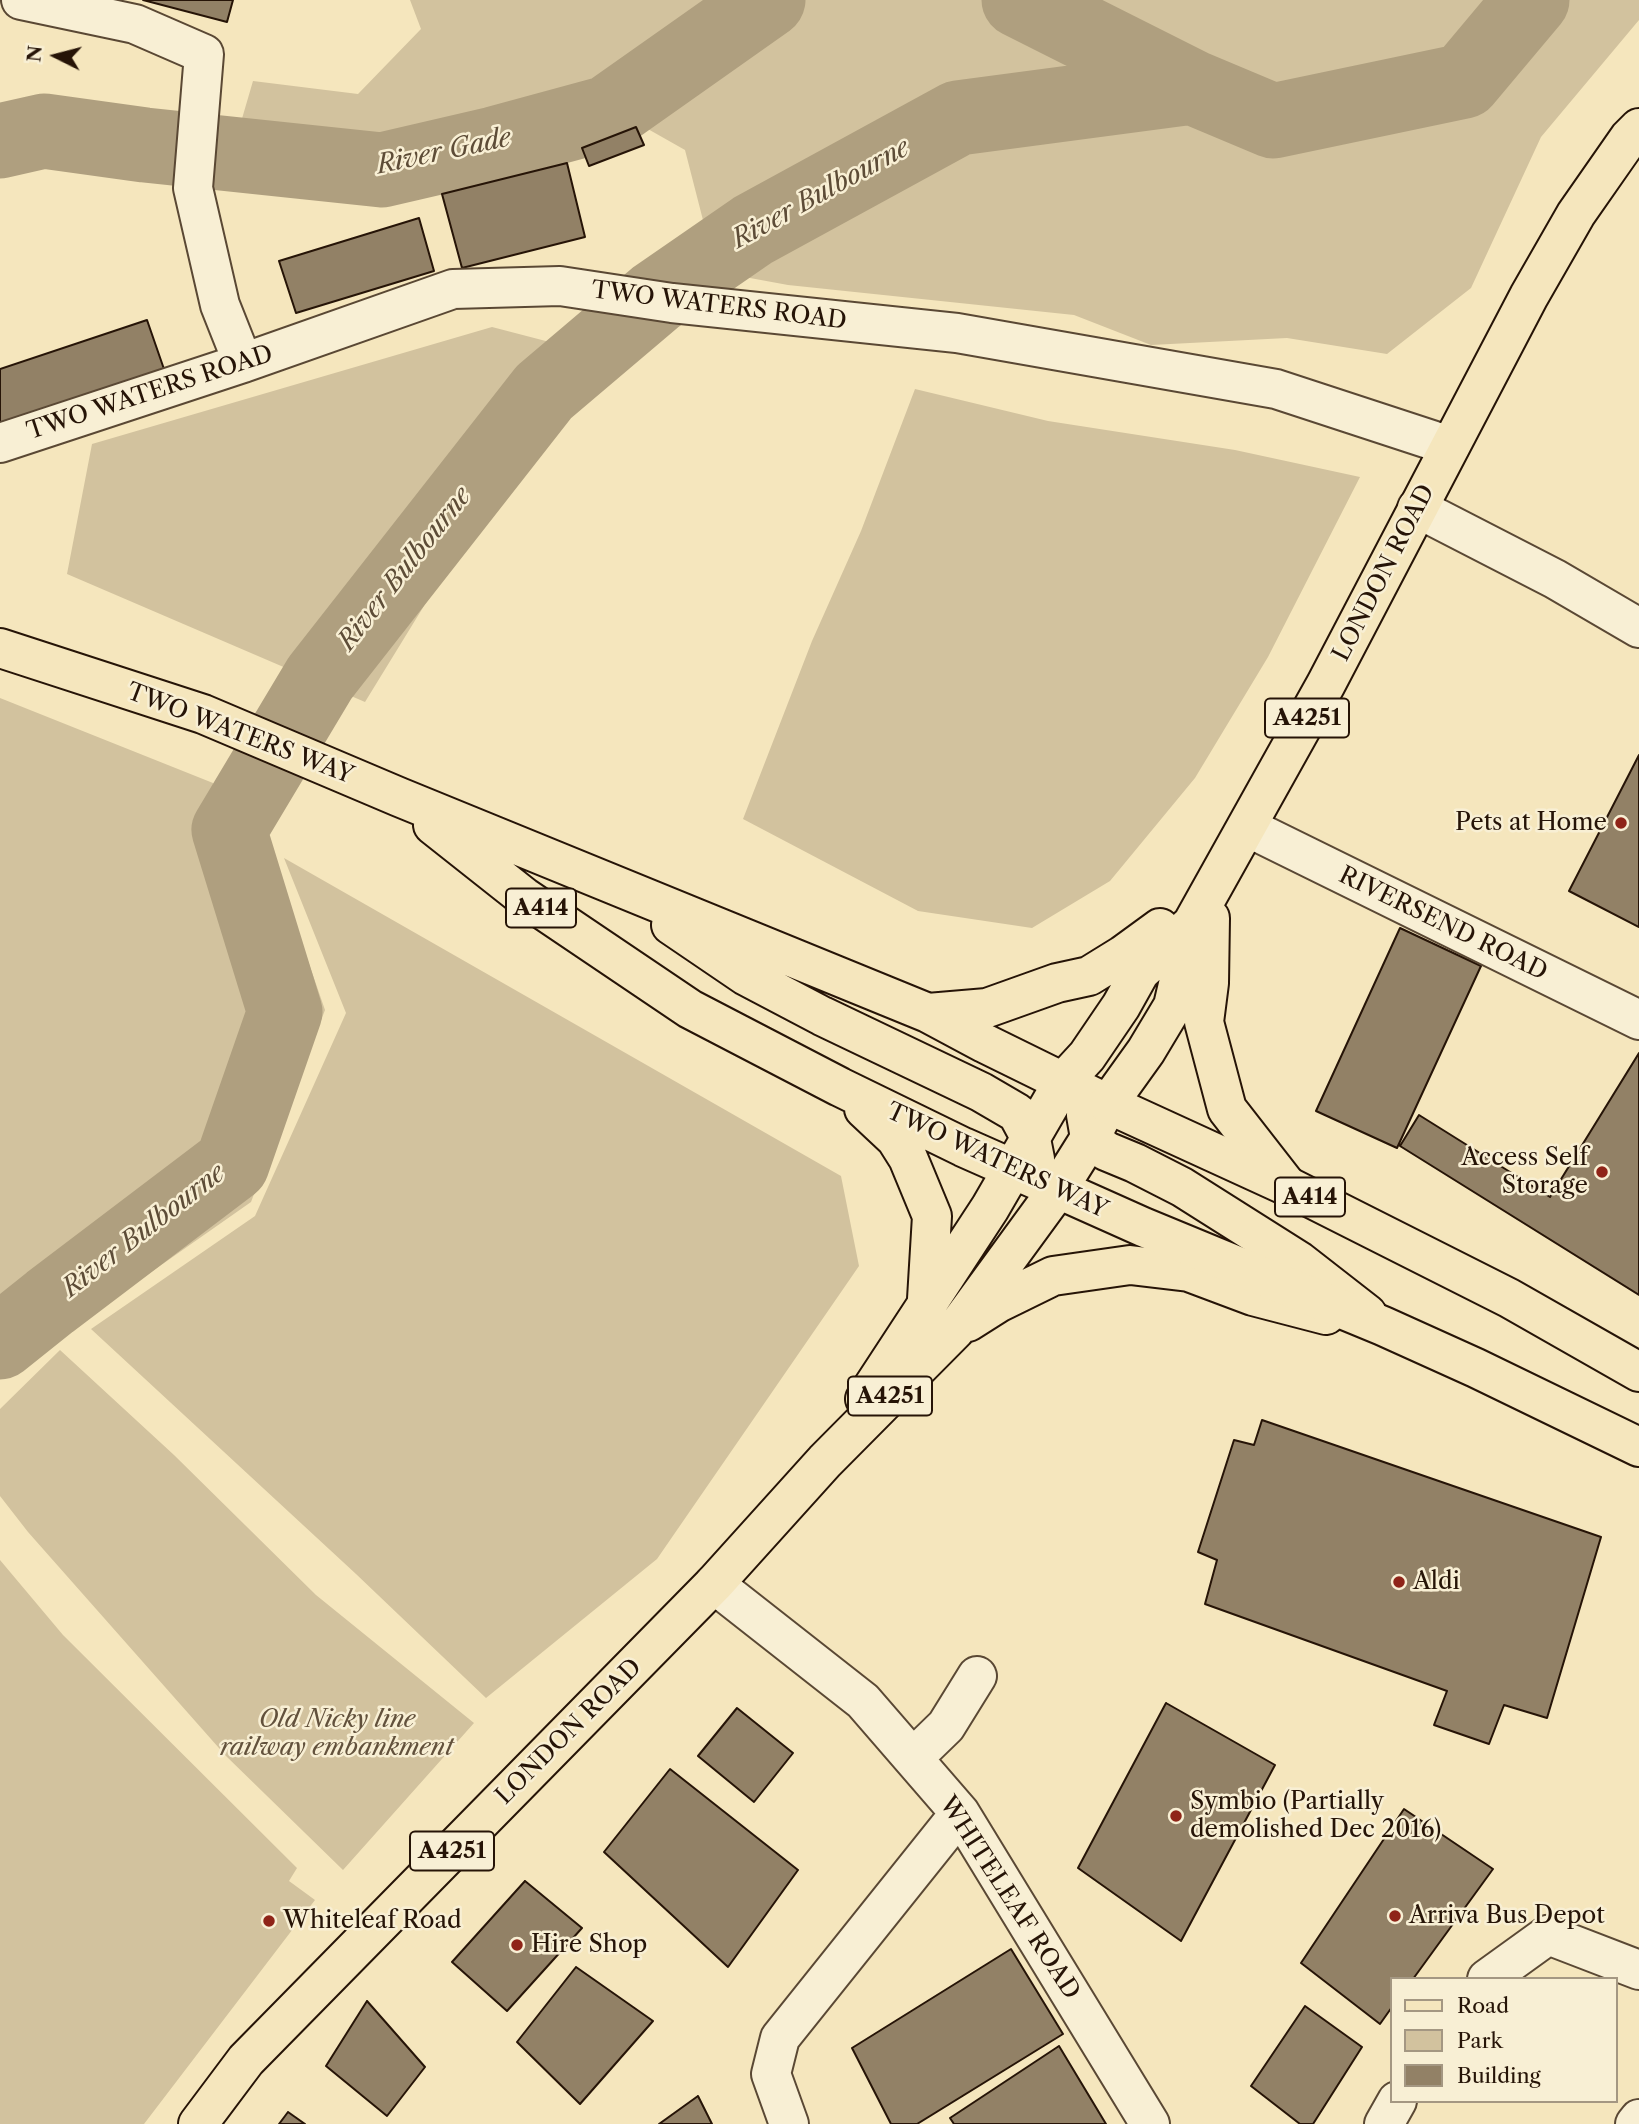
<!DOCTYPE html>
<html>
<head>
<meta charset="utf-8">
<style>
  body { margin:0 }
  #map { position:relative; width:1639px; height:2124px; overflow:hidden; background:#f5e6bd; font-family:"Libre Caslon Text",serif }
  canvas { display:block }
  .legend { position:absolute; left:1390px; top:1977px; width:228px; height:126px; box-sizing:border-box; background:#f8efd4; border:2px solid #a49782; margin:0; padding:9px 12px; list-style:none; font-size:21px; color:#261407 }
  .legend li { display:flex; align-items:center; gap:14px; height:35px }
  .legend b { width:35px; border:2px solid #a49782 }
  .north { position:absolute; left:21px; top:21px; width:70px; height:70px; -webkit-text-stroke:5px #f8efd4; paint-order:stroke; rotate:276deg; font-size:19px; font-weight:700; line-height:28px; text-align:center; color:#261407 }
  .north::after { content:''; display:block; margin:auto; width:24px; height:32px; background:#261407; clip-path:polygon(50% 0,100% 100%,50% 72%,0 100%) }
</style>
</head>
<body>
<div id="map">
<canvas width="1639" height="2124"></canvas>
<ul class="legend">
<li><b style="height:9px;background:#f5e6bd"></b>Road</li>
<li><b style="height:19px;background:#d2c29e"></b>Park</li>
<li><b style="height:19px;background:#928166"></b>Building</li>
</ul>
<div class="north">N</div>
</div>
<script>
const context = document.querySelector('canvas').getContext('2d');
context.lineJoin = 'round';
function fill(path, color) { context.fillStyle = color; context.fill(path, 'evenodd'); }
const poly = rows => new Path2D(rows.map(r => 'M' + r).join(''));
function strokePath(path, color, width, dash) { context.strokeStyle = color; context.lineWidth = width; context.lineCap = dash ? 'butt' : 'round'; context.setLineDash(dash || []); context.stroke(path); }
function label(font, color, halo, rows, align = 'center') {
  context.font = font + ' "Libre Caslon Text",serif'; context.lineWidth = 5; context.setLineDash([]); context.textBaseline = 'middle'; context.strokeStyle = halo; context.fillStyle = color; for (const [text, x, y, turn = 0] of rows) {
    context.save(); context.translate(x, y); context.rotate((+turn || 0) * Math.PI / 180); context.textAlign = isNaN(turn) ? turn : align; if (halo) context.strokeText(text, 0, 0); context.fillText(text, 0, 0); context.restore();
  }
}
fill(poly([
  [410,0,1639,0,1639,20,1541,137,1471,288,1387,354,1287,338,1151,345,1074,315,788,285,712,271,692,271,704,224,685,150,609,107,384,160,234,146,253,81,358,94,421,29],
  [492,327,611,358,470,531,365,702,67,574,92,444],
  [915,389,1048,421,1235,450,1360,477,1268,657,1195,778,1110,881,1032,928,918,911,743,819,812,641,861,531],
  [0,698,213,783,226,821,262,828,325,1010,251,1202,70,1329,24,1302,0,1316],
  [284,858,841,1176,859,1266,657,1559,486,1698,356,1574,91,1329,255,1216,346,1013],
  [60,1350,174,1455,316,1595,474,1723,343,1870,226,1756,28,1532,0,1496,0,1409],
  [0,1560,63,1635,297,1868,289,1881,315,1900,144,2124,0,2124]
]), '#d2c29e');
strokePath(poly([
  [1019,0,1192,87,1273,121,1464,81,1532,0],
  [0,141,44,131,145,145,382,170,494,144,608,113,768,0],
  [0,1342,50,1302,232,1164,285,1012,229,830,320,678,544,392,656,297,753,230,958,118,1192,87]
]), '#af9f7f', 75);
const building = poly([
  [143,0,233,0,227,22,143,0],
  [636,127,644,145,589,166,582,148,636,127],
  [567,163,585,237,462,268,442,194,567,163],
  [419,218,434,271,296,313,279,261,419,218],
  [147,320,165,372,0,432,0,369,147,320],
  [1639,755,1639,927,1569,891,1639,755],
  [1400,928,1481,966,1397,1148,1316,1111,1400,928],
  [1639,1053,1639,1295,1400,1146,1419,1115,1550,1197,1639,1053],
  [1262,1420,1601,1537,1547,1718,1504,1705,1489,1744,1434,1725,1447,1691,1205,1604,1217,1560,1198,1552,1234,1440,1254,1445,1262,1420],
  [1166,1703,1275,1765,1181,1941,1078,1868,1166,1703],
  [737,1708,793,1753,754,1802,698,1756,737,1708],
  [670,1769,798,1870,728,1967,604,1852,670,1769],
  [1404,1809,1493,1869,1413,1979,1392,1979,1392,2007,1380,2024,1301,1963,1404,1809],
  [525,1881,582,1928,507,2011,452,1962,525,1881],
  [1011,1949,1063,2034,917,2124,891,2124,852,2048,1011,1949],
  [576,1967,653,2021,580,2104,517,2042,576,1967],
  [367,2001,425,2067,387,2116,326,2066,367,2001],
  [1305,2006,1362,2047,1313,2124,1300,2124,1251,2086,1305,2006],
  [1059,2046,1106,2124,954,2124,950,2118,1059,2046],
  [698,2096,712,2124,659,2124,698,2096],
  [288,2112,305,2124,279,2124,288,2112]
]);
fill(building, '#928166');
strokePath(building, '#261407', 2);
const minor = poly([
  [21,0,135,24,204,54,193,188,220,305,243,363],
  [0,443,243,363,453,289,560,286,672,303,957,333,1276,389,1450,446],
  [1417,508,1555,579,1639,628],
  [1247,827,1639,1020],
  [714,1584,863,1701,960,1813,1150,2124],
  [913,1758,946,1726,977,1676],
  [1487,1979,1548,1935,1639,1970],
  [789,2124,771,2074,780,2038,960,1813],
  [1384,2124,1397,2101],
  [1635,2124,1639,2119]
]);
const major = poly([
  [0,648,203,714,399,797,928,1013,984,1043,1108,1104],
  [433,825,524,897,690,1009,840,1087,963,1147,1058,1189],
  [1210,918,1209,983,1204,1022,1227,1109,1287,1186],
  [671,925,746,976,822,1016,981,1092,1017,1113,1031,1139,1035,1159],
  [928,1013,987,1008,1057,983,1089,976,1123,955,1160,928],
  [864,1109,896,1139,908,1158,932,1216,927,1299],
  [1086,1115,1090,1138,1106,1151,1135,1163,1182,1187,1299,1261,1367,1314],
  [968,1322,998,1303,1053,1276,1130,1265,1189,1272,1253,1296,1326,1315],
  [865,1399,990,1208,1063,1082,1087,1056,1121,1006,1140,972,1192,924],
  [198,2124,246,2060,714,1584,825,1461,955,1330,1058,1189,1090,1138,1108,1104,1146,1051,1173,1006,1192,924,1326,684,1529,296,1576,214,1629,138,1639,128]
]);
const highway = poly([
  [1108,1104,1287,1186,1509,1298,1639,1372],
  [1058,1189,1143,1227,1383,1326,1476,1368,1639,1447]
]);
strokePath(minor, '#5a4834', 42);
strokePath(major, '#261407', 42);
strokePath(highway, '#261407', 42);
strokePath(minor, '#f8efd4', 38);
strokePath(major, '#f5e6bd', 38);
strokePath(highway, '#f5e6bd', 38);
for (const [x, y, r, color] of [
  [1621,823,7,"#8f2418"],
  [1602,1172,7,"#8f2418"],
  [1399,1582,7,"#8f2418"],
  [1176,1816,7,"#8f2418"],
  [1395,1916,7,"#8f2418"],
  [269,1921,7,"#8f2418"],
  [517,1945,7,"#8f2418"]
]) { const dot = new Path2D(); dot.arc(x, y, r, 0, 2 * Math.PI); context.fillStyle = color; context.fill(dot); strokePath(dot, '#f8efd4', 2.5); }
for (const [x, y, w] of [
  [1307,718,84],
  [541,908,70],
  [1310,1197,70],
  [890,1396,84],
  [452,1851,84]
]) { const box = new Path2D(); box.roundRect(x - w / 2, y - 19.5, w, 39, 5); context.fillStyle = '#f8efd4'; context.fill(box); strokePath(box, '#261407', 2); }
label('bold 23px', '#261407', null, [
  ["A4251",1307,718],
  ["A414",541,908],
  ["A414",1310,1197],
  ["A4251",890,1396],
  ["A4251",452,1851]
]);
label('24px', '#261407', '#f8efd4', [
  ["TWO WATERS ROAD",719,306,7],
  ["TWO WATERS ROAD",150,393,-18],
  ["LONDON ROAD",1384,573,-63],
  ["TWO WATERS WAY",240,734,21],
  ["RIVERSEND ROAD",1443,924,26],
  ["TWO WATERS WAY",997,1161,25],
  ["LONDON ROAD",569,1732,-45],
  ["WHITELEAF ROAD",1009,1898,57]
]);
label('24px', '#261407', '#f8efd4', [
  ["Pets at Home",1607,823,"right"],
  ["Access Self",1588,1158,"right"],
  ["Storage",1588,1186,"right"],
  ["Aldi",1413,1582],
  ["Symbio (Partially",1190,1802],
  ["demolished Dec 2016)",1190,1830],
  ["Arriva Bus Depot",1409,1916],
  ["Whiteleaf Road",283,1921],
  ["Hire Shop",531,1945]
], 'left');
label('italic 24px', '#62513c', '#f8efd4', [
  ["Old Nicky line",337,1720],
  ["railway embankment",337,1748]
]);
label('italic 26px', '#5d4c37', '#f8efd4', [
  ["River Gade",444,152,-12],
  ["River Bulbourne",821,194,-29],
  ["River Bulbourne",405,569,-52],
  ["River Bulbourne",144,1231,-38]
]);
</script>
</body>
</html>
